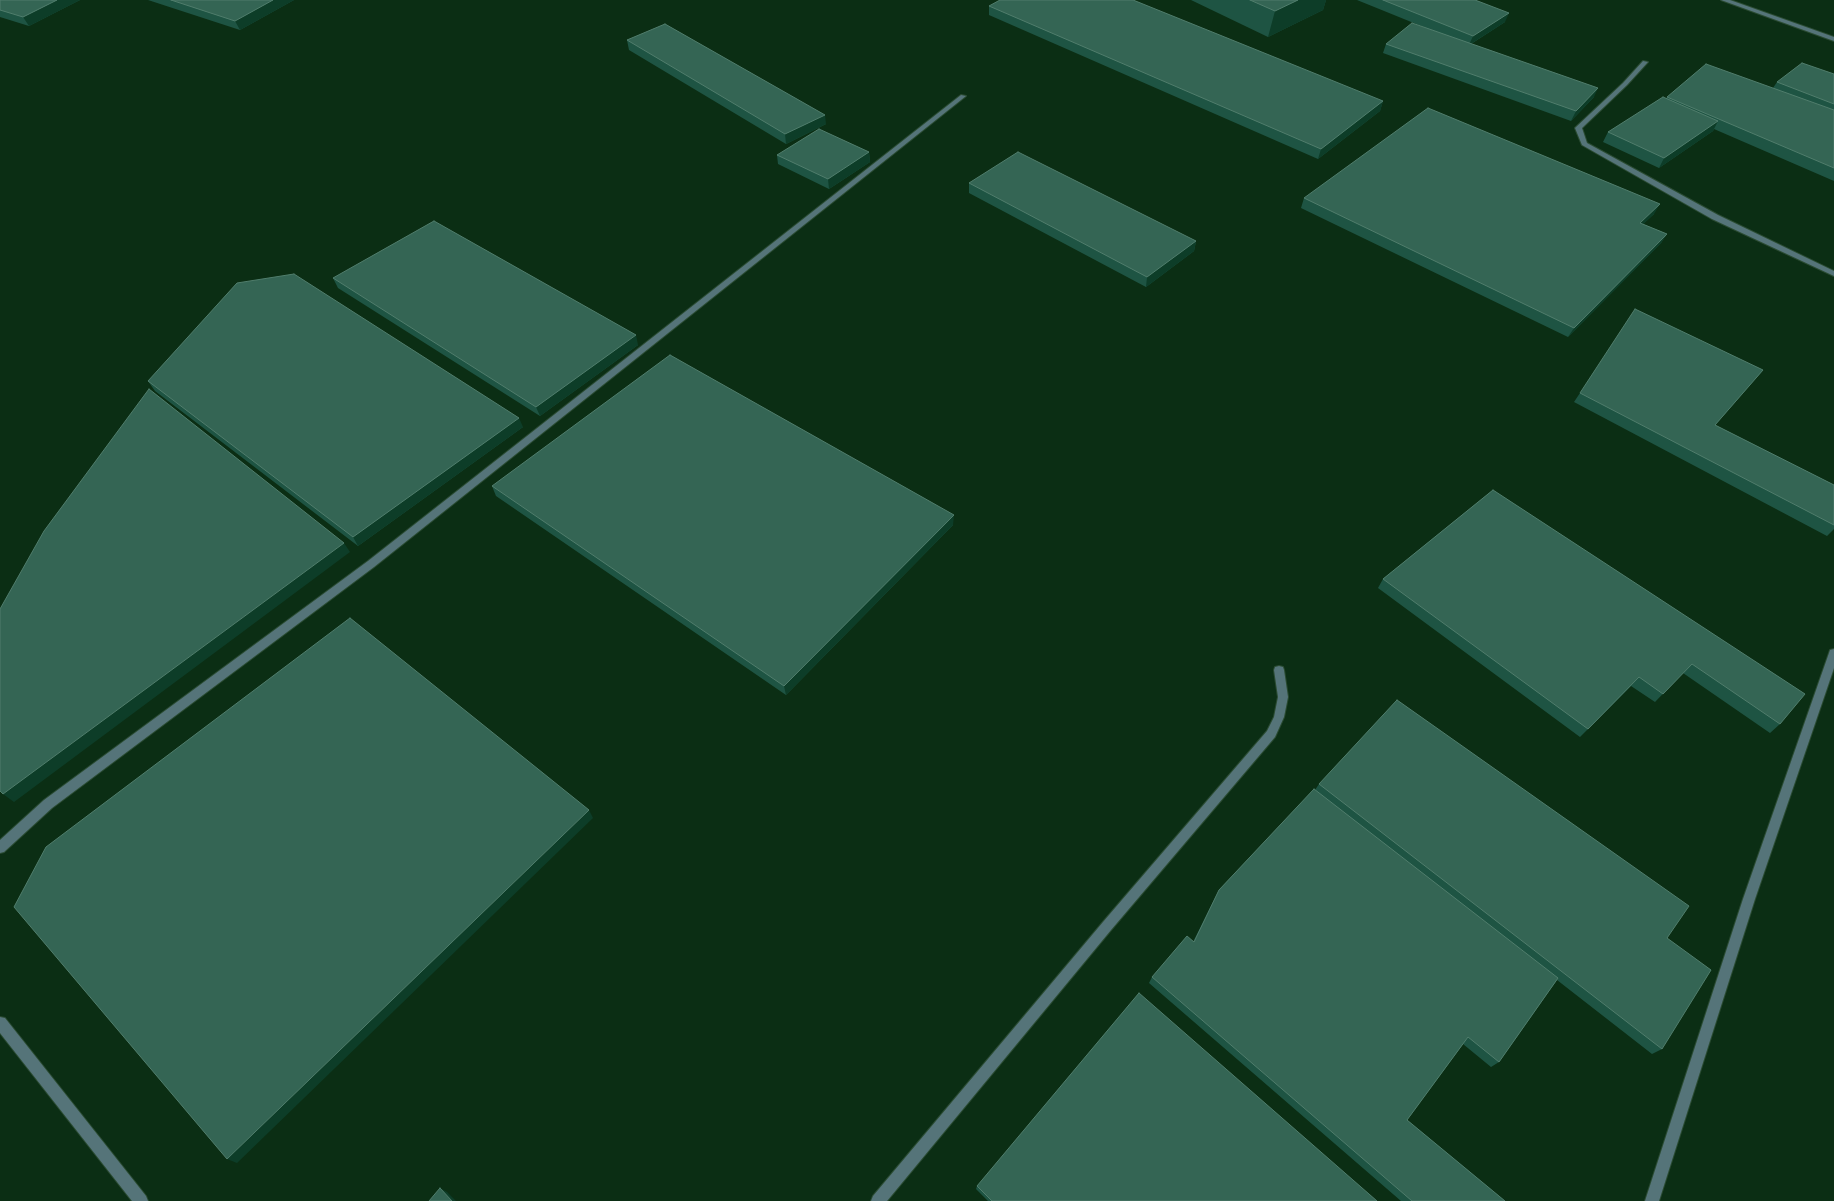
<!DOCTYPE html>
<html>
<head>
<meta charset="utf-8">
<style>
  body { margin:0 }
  canvas { display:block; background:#0b2e14 }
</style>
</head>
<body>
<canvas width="1834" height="1201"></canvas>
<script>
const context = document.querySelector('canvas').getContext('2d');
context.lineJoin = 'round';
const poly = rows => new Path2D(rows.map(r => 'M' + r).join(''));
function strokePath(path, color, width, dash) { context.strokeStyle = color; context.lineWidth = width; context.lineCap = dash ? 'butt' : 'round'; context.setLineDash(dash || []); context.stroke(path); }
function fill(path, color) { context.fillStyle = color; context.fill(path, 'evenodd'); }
const street = poly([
  [1721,0,1730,0,1834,37,1834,41,1721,0],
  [1643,61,1648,62,1627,85,1582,128,1587,143,1718,215,1834,271,1834,276,1712,219,1582,145,1575,128,1576,127,1623,83,1643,61],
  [961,95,966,96,374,567,52,808,4,852,0,853,0,840,44,800,368,561,961,95],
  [1834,649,1834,668,1755,899,1659,1201,1645,1201,1743,899,1829,653,1830,650,1834,649],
  [1279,666,1283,667,1284,670,1288,697,1284,717,1275,737,1111,930,887,1201,871,1201,873,1196,1103,922,1267,731,1274,717,1278,697,1274,670,1275,667,1279,666],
  [0,1017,5,1018,146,1196,148,1201,132,1201,0,1033,0,1017]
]);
strokePath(street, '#2a4b32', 2);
fill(street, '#557479');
fill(poly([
  [0,0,80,0,29,26,0,17],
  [148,0,294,0,240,30],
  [1191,0,1326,0,1323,10,1268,37],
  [1357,0,1475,0,1505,22,1471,44,1594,97,1571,121,1383,53,1386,44,1436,32],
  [989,6,1383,101,1380,111,1318,159,989,15],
  [627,40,826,124,786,144,629,50],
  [1834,74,1834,181,1714,129,1713,131,1659,168,1603,142,1608,132,1666,99,1667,97,1773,88,1777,82],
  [869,152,870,162,829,189,778,164,777,155],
  [969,183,1196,241,1194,251,1146,287,969,193],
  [1304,198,1654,214,1643,224,1667,234,1661,243,1568,337,1301,208],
  [333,278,638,345,540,416,338,288],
  [1763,370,1715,425,1834,485,1834,529,1827,536,1574,402,1580,393],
  [148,381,523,427,358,546,155,391],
  [492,486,953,525,786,695,496,496],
  [1493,490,1780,724,1770,733,1683,673,1655,702,1631,686,1580,737,1378,588,1383,579],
  [1319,784,1667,938,1662,1049,1652,1054,1557,980,1499,1062,1491,1067,1463,1044,1407,1120,1505,1201,1401,1201,1149,983,1152,977,1193,942,1219,890,1315,790],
  [977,1186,1377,1201,988,1201,976,1189]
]), '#1e5443');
fill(poly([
  [57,0,80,0,29,26,23,17],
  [273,0,294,0,240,30,235,21],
  [1298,0,1326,0,1323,10,1268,37,1275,11],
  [1509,13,1505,22,1469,45,1473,36],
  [1598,88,1594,97,1571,121,1576,111],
  [1383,101,1380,111,1318,159,1321,149],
  [825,115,826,124,786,144,785,134],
  [1718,121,1713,131,1659,168,1664,158],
  [869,152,870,162,829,189,828,179],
  [1660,204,1654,214,1635,232,1640,223],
  [1667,234,1661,243,1568,337,1574,328],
  [1196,241,1194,251,1146,287,1147,277],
  [636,335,638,345,540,416,536,407],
  [1763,370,1755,379,1707,435,1715,425],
  [519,418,523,427,358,546,353,537],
  [954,515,953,525,786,695,784,686],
  [344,543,350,552,14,802,3,794],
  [589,810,593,818,237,1163,227,1159],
  [440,1188,447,1192,456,1201,452,1201]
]), '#0d3d28');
const building = poly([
  [0,0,57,0,23,17,0,10,0,0],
  [171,0,273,0,235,21,171,0],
  [1000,0,1133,0,1383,101,1321,149,989,6,1000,0],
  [1250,0,1298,0,1275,11,1250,0],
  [1383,0,1475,0,1509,13,1473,36,1383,0],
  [1412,23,1598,88,1576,111,1386,44,1412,23],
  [665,24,825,115,785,134,627,40,665,24],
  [1802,63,1834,74,1834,104,1777,82,1802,63],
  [1706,64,1834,110,1834,168,1667,97,1706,64],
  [1663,97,1718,121,1664,158,1608,132,1663,97],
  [1428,108,1660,204,1640,223,1667,234,1574,328,1304,198,1428,108],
  [819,129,869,152,828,179,777,155,819,129],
  [1018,152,1196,241,1147,277,969,183,1018,152],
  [434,221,636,335,536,407,333,278,434,221],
  [294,274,519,418,353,537,148,381,237,283,294,274],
  [1635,309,1763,370,1715,425,1834,485,1834,525,1580,393,1635,309],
  [670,355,954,515,784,686,492,486,670,355],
  [149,389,344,543,3,794,0,791,0,609,44,531,149,389],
  [1493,490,1805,694,1780,724,1692,664,1663,694,1639,677,1588,729,1383,579,1493,490],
  [350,618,589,810,227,1159,14,907,46,847,350,618],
  [1397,700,1689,906,1667,938,1711,970,1662,1049,1319,784,1397,700],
  [1314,789,1558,978,1499,1062,1468,1037,1407,1120,1505,1201,1412,1201,1152,977,1187,936,1194,942,1219,890,1314,789],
  [1139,993,1377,1201,992,1201,977,1186,1139,993],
  [440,1188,452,1201,429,1201,440,1188]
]);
fill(building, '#346554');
strokePath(building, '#507d6c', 1);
</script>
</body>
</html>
